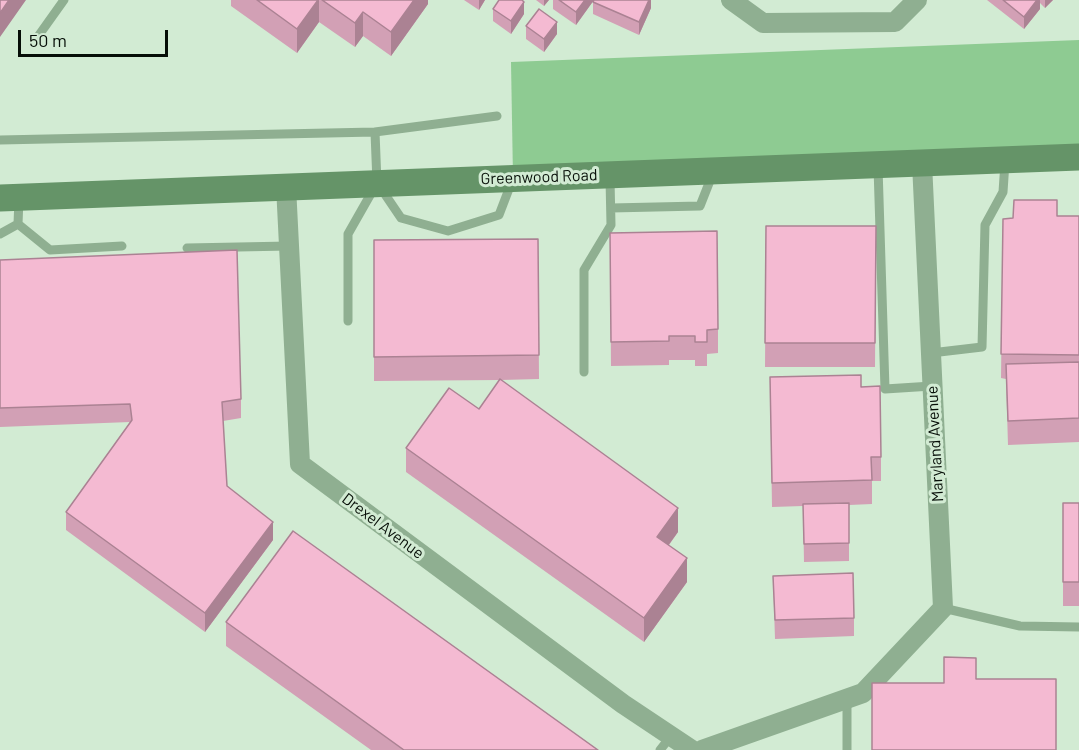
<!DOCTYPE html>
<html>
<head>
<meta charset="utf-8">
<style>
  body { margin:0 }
  #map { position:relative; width:1079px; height:750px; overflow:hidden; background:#d2ebd3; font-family:Barlow,sans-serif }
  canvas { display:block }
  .scale { position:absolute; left:18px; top:30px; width:150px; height:27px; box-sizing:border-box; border:3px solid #060e07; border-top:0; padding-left:8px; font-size:18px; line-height:21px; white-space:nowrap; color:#060e07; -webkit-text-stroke:4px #d2ebd3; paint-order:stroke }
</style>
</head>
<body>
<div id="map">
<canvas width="1079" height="750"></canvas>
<div class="scale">50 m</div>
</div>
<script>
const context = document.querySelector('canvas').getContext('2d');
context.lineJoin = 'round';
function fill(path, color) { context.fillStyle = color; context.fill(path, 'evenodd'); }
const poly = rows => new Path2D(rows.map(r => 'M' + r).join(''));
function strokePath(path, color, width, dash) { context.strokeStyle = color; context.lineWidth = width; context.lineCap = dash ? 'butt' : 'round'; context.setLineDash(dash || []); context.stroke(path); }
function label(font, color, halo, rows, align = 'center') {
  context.font = font + ' Barlow,sans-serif'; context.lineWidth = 6; context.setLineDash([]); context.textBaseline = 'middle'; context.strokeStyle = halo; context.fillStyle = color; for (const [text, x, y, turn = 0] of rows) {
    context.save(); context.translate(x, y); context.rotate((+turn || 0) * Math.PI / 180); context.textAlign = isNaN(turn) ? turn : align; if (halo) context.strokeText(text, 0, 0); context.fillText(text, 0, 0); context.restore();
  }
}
fill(poly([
  [1079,40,1079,156,513,178,511,62]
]), '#8ecb92');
strokePath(poly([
  [39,35,64,0],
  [375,132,497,116],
  [0,140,375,132,377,183,348,234,348,321],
  [878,167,885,389,932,386],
  [380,187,401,218,448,231,499,215,512,181],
  [19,198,18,224,50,250,122,246],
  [611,208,700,206,713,173],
  [0,234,18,224],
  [187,248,289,246],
  [931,353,982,347,985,225,1003,192,1005,162],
  [584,372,584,270,611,225,610,179],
  [943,608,1020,626,1079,627],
  [847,698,847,750],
  [660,750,671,736]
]), '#8faf91', 9);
strokePath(poly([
  [731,0,763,23,895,22,917,0],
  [286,186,300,464,623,704,692,750],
  [702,750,863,693,943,608,922,163]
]), '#8faf91', 20);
strokePath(poly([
  [0,198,1079,157]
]), '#659468', 27);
fill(poly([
  [231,0,428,0,428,4,391,56,363,36,355,47,319,22,297,53,231,6],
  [464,0,485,0,479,10],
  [536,0,549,0,544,6],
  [553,0,594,0,576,25,553,9],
  [651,0,651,8,639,35,593,14,593,2],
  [987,0,1053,0,1045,8,1040,3,1040,9,1024,29],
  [493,9,524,14,511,34,493,21],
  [526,26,557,34,544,52,526,39],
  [1057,216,1079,216,1079,442,1008,445,1006,379,1001,378,1003,219],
  [766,226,876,226,875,367,765,367],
  [610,233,718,329,718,353,707,354,707,366,695,366,695,360,669,360,669,365,611,366],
  [538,239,539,379,501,380,678,532,669,545,687,582,644,642,406,472,406,448,479,409,500,380,374,381,374,240],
  [0,260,241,399,241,418,223,421,227,486,273,540,205,632,66,530,66,512,130,422,0,427],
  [770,377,861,387,881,457,881,481,872,481,872,504,849,505,849,561,804,562,803,506,772,507],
  [1063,503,1079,503,1079,606,1063,606],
  [773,576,854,618,854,636,775,639],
  [226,622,598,750,371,750,226,646]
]), '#d2a0b5');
fill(poly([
  [9,0,26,0,0,37,0,13],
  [318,0,319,0,319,22,297,53,297,29],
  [414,0,428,0,428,4,391,56,391,32],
  [479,0,485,0,479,10],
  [544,0,549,0,544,6],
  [585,0,594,0,576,25,576,12],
  [649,0,651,0,651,8,639,35,639,22],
  [1037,0,1040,0,1040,9,1024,29,1024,17],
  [1045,0,1053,0,1045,8],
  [524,2,524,14,511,34,511,21],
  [363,12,363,36,355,47,355,23],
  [557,22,557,34,544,52,544,39],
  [678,508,678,532,657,561,657,537],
  [273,522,273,540,205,632,205,613],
  [687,558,687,582,644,642,644,618]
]), '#ab8293');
const building = poly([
  [0,0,9,0,0,13,0,0],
  [257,0,318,0,297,29,257,0],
  [322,0,414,0,391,32,363,12,355,23,322,0],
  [499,0,522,0,524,2,511,21,493,9,499,0],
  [559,0,585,0,576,12,559,0],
  [594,0,649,0,639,22,593,2,594,0],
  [1003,0,1037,0,1024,17,1003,0],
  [539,9,557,22,544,39,526,26,539,9],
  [1014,200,1057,200,1057,216,1079,216,1079,355,1001,354,1003,219,1013,218,1014,200],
  [766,226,876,226,875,343,765,343,766,226],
  [717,231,718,329,707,330,707,342,695,342,695,336,669,336,669,341,611,342,610,233,717,231],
  [538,239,539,355,374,357,374,240,538,239],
  [237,250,241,399,222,402,227,486,273,522,205,613,66,512,132,420,130,404,0,408,0,260,237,250],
  [1079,362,1079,418,1008,421,1006,364,1079,362],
  [861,375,861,387,880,386,881,457,871,457,872,480,772,483,770,377,861,375],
  [500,379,678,508,657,537,687,558,644,618,406,448,449,388,479,409,500,379],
  [849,503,849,543,804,544,803,504,849,503],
  [1063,503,1079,503,1079,582,1063,582,1063,503],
  [293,531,598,750,404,750,226,622,293,531],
  [853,573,854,618,775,620,773,576,853,573],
  [944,657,976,658,976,679,1056,679,1056,750,872,750,872,683,944,683,944,657]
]);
fill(building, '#f4bad2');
strokePath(building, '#ab8293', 1.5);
label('16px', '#060e07', '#d2ebd3', [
  ["Greenwood Road",539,177,-2],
  ["Maryland Avenue",935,444,-93],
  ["Drexel Avenue",383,526,37]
]);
</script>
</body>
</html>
